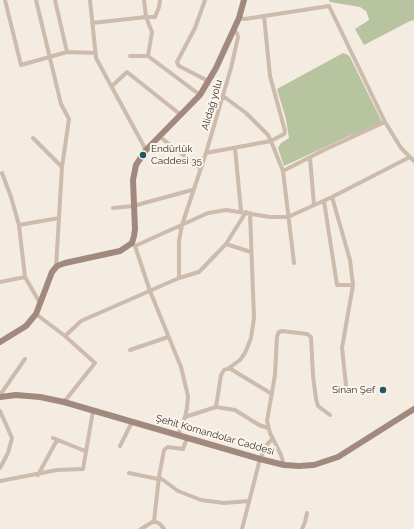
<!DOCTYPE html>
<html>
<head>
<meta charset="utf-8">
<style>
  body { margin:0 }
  canvas { display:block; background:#f4ebe1 }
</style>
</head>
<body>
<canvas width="414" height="529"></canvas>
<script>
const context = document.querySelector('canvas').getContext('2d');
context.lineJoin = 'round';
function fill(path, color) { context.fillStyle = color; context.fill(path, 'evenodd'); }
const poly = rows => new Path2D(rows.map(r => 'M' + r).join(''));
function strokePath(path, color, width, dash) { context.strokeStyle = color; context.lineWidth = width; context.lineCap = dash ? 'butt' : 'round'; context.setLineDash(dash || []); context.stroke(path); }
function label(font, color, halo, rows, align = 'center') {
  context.font = font + ' Raleway,sans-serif'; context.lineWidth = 4; context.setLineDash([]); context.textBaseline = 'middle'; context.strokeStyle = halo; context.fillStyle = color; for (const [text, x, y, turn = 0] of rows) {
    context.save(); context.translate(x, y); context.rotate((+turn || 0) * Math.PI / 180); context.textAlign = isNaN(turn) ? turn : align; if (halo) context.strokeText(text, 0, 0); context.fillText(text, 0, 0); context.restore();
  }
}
fill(poly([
  [329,0,414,0,414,20,410,21,364,45,355,29,369,20,368,16,366,11,360,7,330,2],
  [343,53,348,55,350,57,383,124,349,136,284,166,278,148,281,143,289,138,286,119,277,89]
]), '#b8c4a0');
strokePath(poly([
  [5,0,21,65,67,52,96,53],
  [36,0,61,104,69,119,62,167,56,268],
  [55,0,67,52],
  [90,0,96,58,146,150],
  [144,0,146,17,155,17,159,7,160,0],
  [205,0,195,28,177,62,179,66,208,81],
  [239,18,245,19,329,6,385,122,401,148,414,161],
  [92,23,146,17,152,32,148,56],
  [130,56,148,56,200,95],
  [112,86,127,72,181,115],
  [223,96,246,113,268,135,271,141,283,171,294,263],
  [160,137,200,168],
  [33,138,62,167],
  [235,148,241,211],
  [206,153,271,141,284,134,285,131,270,76,264,16],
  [310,158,314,205],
  [283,171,324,150,385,122],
  [2,173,11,197,19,225,25,277,40,303],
  [332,197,350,260,353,285,342,348,346,385],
  [324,201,337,285,353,285],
  [113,208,133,206,192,190],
  [19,225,59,218],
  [226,244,251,252],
  [134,245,135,246,150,291,181,367,188,396,187,408,185,417,178,435],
  [135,246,208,213,226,210,270,217,288,217,332,197,410,157],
  [179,278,179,241,182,225,206,153,231,68,238,37,237,33,233,30],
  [0,282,25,277],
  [36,314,65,336,95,363,64,402],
  [65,336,81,321,179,278,199,272,226,244,246,212],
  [130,350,168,337],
  [229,368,272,394],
  [0,395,25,359],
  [216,407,235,410,259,425,268,428],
  [0,411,12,438,8,453,0,468],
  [185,417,216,407,221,375,224,370,229,368,240,360,245,353,251,338,254,318,250,213],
  [53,438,85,451],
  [120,446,132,422],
  [284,465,281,455,270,433,267,421,275,375,277,336,279,332,282,331,307,334,311,337,313,376,316,399,318,406,330,415],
  [129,473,158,479],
  [38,475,57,440],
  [159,477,178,491,201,500,224,503,249,501],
  [0,481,57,470,83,469,93,411],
  [154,521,160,524,164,529],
  [141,529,154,521,159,477,164,450,168,447,183,449,187,438],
  [242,529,260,459,266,446,272,439],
  [302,529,305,522,307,513]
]), '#cdbbac', 4);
strokePath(poly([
  [0,342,26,326,36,314,52,272,57,266,65,263,120,251,132,243,134,236,135,229,133,180,136,165,146,150,200,95,216,68,239,18,244,0],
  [0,397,16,395,40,397,64,402,260,459,284,465,299,466,314,465,338,457,414,409]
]), '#a18a7d', 6);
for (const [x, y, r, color] of [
  [143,155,4,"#1f5a5e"],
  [383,390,4,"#1f5a5e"]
]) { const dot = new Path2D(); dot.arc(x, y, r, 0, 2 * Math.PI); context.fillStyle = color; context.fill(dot); strokePath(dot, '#fbf5ee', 1.5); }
label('10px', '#3b302b', '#fbf5ee', [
  ["Alidağ yolu",212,105,-74],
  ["Şehit Komandolar Caddesi",215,435,16]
]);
label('10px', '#3b302b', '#fbf5ee', [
  ["Endürlük",151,149],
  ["Caddesi 35",151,161],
  ["Sinan Şef",375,390,"right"]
], 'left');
</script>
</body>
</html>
